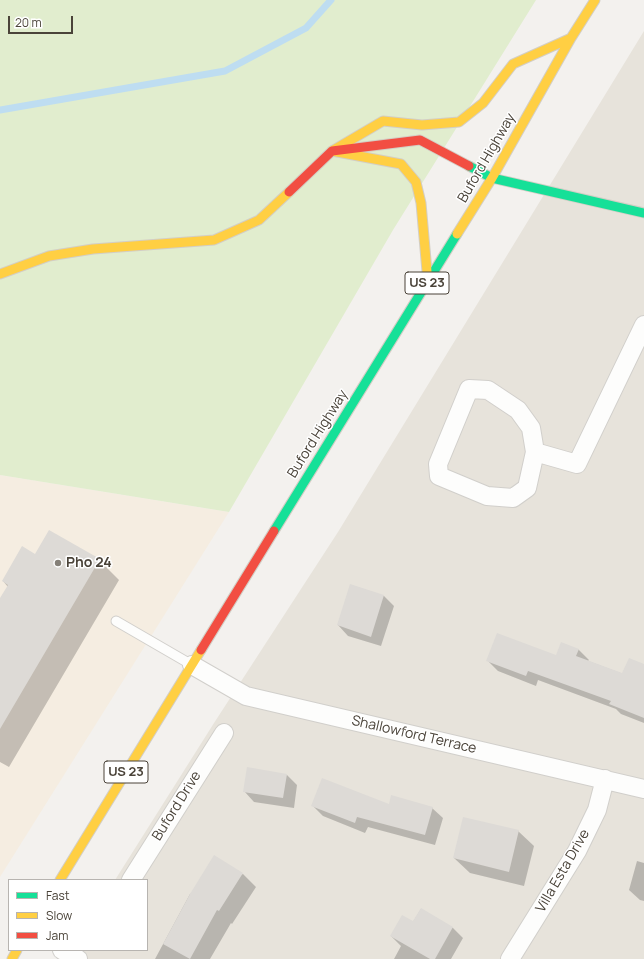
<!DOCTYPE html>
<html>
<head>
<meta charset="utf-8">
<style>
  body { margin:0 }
  #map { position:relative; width:644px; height:959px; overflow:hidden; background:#f3f1ee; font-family:Manrope,sans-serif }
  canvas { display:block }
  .legend { position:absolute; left:8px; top:879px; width:140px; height:72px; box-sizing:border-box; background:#fff; border:1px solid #b7b4b0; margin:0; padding:5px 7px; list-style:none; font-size:12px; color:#4a4339 }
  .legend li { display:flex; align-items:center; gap:8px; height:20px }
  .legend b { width:20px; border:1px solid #b7b4b0 }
  .scale { position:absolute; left:8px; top:16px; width:65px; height:18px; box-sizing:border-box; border:2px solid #4a4339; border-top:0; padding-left:5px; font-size:12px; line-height:14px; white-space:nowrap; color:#4a4339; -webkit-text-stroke:3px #fff; paint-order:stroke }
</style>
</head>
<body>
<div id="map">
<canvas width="644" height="959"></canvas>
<ul class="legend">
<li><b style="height:5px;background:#16e098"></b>Fast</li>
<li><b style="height:5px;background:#ffcf43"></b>Slow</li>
<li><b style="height:5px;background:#f24e42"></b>Jam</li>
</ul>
<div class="scale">20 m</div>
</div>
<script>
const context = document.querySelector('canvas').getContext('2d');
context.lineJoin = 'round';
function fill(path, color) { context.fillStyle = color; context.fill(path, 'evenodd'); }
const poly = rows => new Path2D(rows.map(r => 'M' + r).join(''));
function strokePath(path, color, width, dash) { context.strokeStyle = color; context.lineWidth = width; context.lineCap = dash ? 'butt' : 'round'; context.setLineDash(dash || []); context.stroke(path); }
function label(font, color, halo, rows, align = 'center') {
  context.font = font + ' Manrope,sans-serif'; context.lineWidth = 3; context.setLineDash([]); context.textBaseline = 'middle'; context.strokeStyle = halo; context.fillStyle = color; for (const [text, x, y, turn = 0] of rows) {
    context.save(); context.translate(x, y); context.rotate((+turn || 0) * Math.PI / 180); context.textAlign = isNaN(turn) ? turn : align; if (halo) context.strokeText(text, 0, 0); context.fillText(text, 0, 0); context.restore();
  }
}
fill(poly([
  [644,31,644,959,65,959,71,950,147,950,147,880,115,880,214,723,338,532]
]), '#e7e3db');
fill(poly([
  [0,475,229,512,0,877]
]), '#f5ede1');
fill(poly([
  [0,0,536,0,393,230,229,512,0,475]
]), '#e1edce');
fill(poly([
  [35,555,99,560,119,580,9,767,0,762,0,600,8,587,3,581],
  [351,585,384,596,394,606,381,646,348,636,338,625],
  [578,649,589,660,588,661,623,674,644,665,644,723,621,714,616,709,538,680,536,686,498,671,488,661,557,657],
  [287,775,297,785,294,808,254,802,244,791],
  [312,805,390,806,432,808,443,818,435,845,368,827,365,833,323,816],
  [518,831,534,846,524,886,470,873,454,858],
  [637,861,644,863,644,901,640,900,629,890],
  [243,874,256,887,232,924,231,923,210,959,155,959,190,894],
  [421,909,453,928,463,938,451,959,394,959,401,946,391,936,413,922]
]), '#0003');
strokePath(poly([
  [0,110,225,71,306,28,331,0]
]), '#beddf1', 7);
fill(poly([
  [49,530,100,559,0,729,0,598,8,585,2,581,22,546,35,554],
  [350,584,384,595,371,637,337,625],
  [497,633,556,655,561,642,579,649,576,656,622,673,629,658,644,664,644,718,609,704,611,701,528,671,526,676,486,661],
  [247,767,287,774,283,798,243,792],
  [322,778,389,804,391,795,433,807,425,835,357,817,355,823,311,806],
  [463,817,519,830,509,872,453,858],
  [214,855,243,873,219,911,217,910,190,959,163,944,190,894],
  [421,908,453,927,435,959,430,959,390,936,402,915,413,921]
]), '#dddad6');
const lane = poly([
  [116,621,192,665]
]);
const street = poly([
  [469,389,488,390,518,410,531,428,535,452,527,488,513,498,487,496,439,476,438,464,469,389],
  [535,452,577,464,644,325],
  [192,665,246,696,644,789],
  [131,880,224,733],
  [62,950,78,959],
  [510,959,577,851,597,810,605,779]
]);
const fast = poly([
  [469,166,492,178,644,213],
  [274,531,457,234]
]);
const slow = poly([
  [332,151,383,121,422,125,459,122,483,103,513,64,571,38],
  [332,151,401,164,416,182,421,203,428,283],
  [457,234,492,178,571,38,595,0],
  [0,274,49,256,93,249,214,240,259,220,289,192],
  [60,880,201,650],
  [12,959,17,950]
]);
const jam = poly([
  [289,192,332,151,420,140,469,166],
  [201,650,274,531]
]);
strokePath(lane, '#d1cfcb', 11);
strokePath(street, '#d1cfcb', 20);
strokePath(fast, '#d3cec5', 11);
strokePath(slow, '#d3cec5', 11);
strokePath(jam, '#d3cec5', 11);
strokePath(lane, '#fdfdfc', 9);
strokePath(street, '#fdfdfc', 18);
strokePath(fast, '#16e098', 9);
strokePath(slow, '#ffcf43', 9);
strokePath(jam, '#f24e42', 9);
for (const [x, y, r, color] of [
  [58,563,4,"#858078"]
]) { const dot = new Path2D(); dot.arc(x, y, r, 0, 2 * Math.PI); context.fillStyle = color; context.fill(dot); strokePath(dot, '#fff', 1.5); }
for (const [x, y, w] of [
  [427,283,44],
  [126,772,44]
]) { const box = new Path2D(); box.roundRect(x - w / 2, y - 11, w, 22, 3); context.fillStyle = '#fff'; context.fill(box); strokePath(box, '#4a4339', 1); }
label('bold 13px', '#4a4339', null, [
  ["US 23",427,283],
  ["US 23",126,772]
]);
label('14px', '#4a4339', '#fff', [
  ["Buford Highway",487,158,-60],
  ["Buford Highway",318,434,-58],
  ["Shallowford Terrace",414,735,13],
  ["Buford Drive",177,806,-58],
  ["Villa Esta Drive",563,871,-60]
]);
label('bold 14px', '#4a4339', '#fff', [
  ["Pho 24",66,563]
], 'left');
</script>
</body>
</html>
